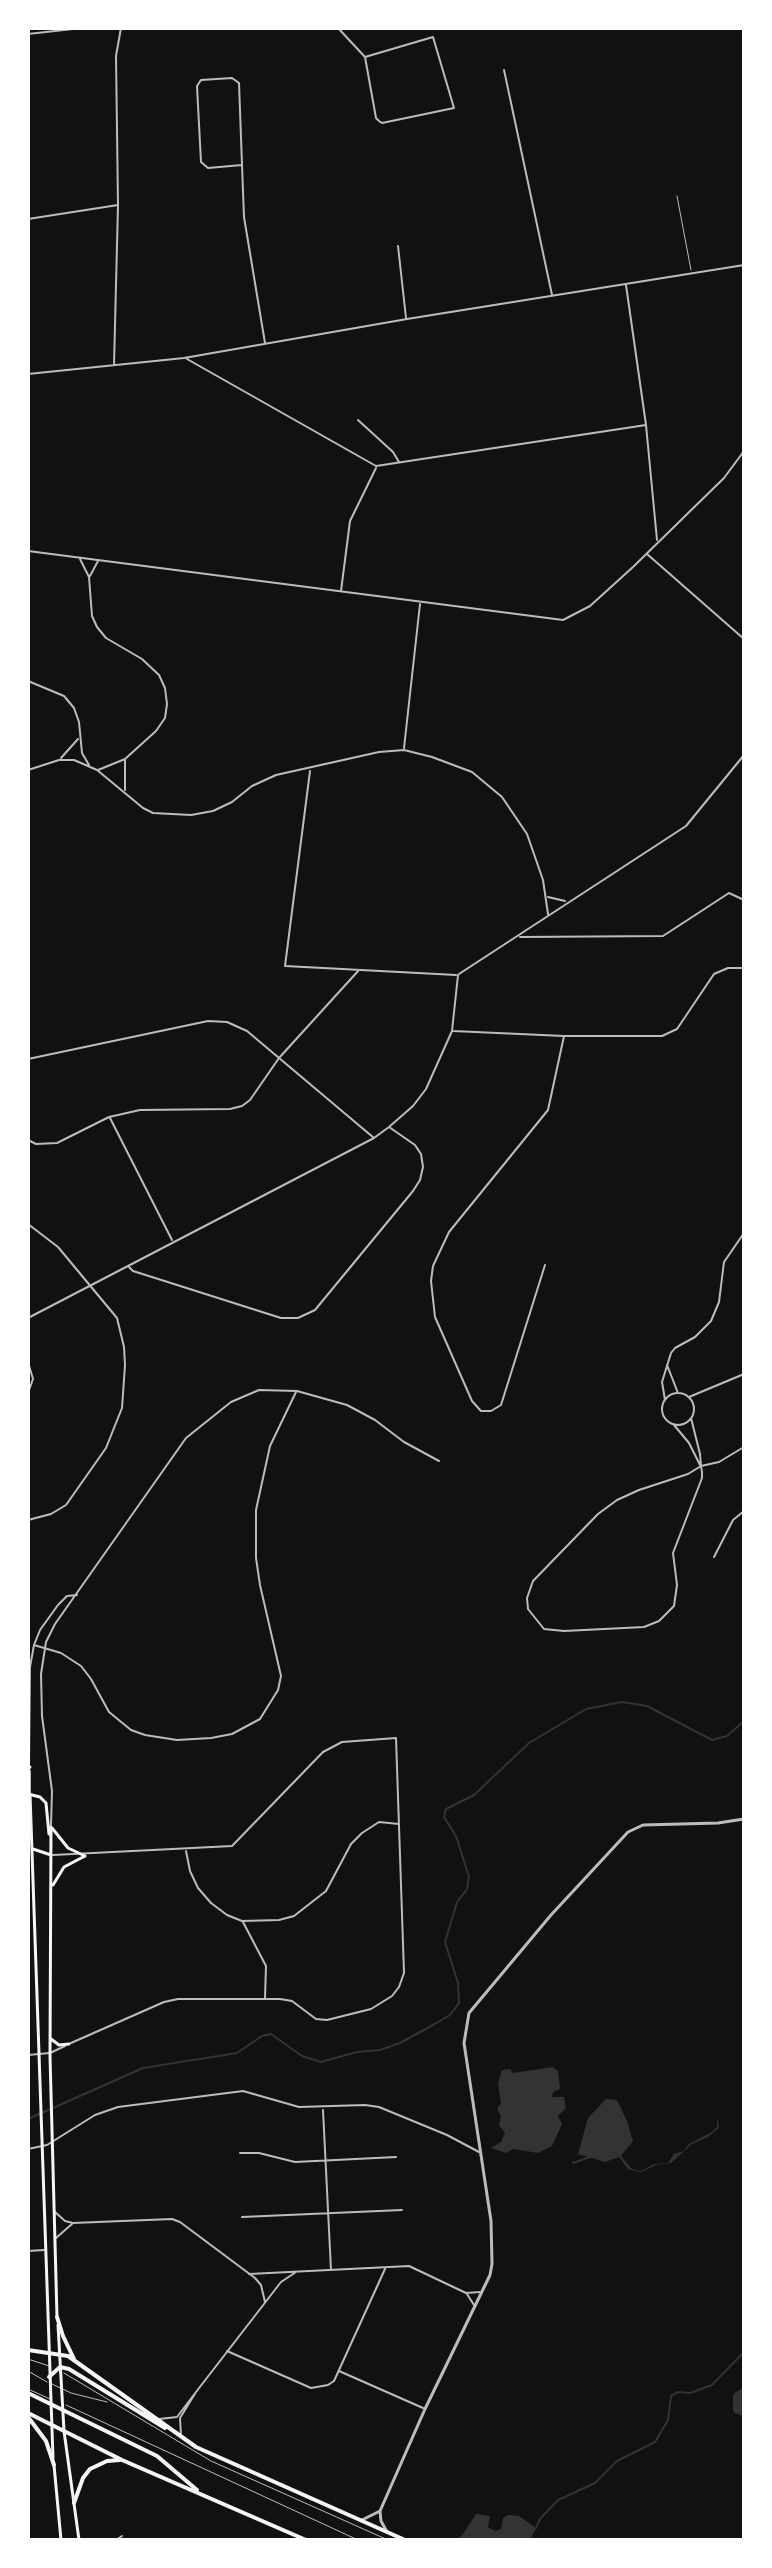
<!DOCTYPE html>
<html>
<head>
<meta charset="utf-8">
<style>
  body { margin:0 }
  #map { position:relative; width:772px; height:2568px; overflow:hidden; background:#111; font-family:"Noto Sans",sans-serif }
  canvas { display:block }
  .frame { position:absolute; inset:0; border:30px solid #fff; pointer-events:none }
</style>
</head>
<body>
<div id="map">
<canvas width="772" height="2568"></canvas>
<div class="frame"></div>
</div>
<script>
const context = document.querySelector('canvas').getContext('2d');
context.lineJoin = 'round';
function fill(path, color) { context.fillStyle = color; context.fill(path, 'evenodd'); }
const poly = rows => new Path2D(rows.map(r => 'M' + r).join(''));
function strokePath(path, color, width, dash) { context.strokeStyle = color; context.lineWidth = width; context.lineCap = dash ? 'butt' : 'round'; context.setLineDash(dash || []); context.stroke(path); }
fill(poly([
  [553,2067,558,2071,560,2089,553,2092,552,2097,564,2097,566,2108,558,2116,562,2124,552,2146,538,2153,513,2149,506,2153,491,2148,501,2142,505,2133,499,2125,501,2116,497,2109,501,2103,498,2084,502,2070,510,2069,513,2073],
  [606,2099,617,2100,627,2121,633,2141,621,2156,632,2169,641,2171,654,2164,668,2163,674,2154,684,2151,689,2144,712,2132,717,2127,717,2116,719,2128,708,2137,692,2144,671,2163,656,2165,641,2172,635,2171,628,2169,619,2157,605,2162,578,2154,588,2118],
  [476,2514,490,2516,488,2527,495,2531,501,2529,503,2518,508,2515,519,2516,536,2528,530,2540,456,2540,463,2534]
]), '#333');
strokePath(poly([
  [28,2119,143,2068,237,2053,262,2036,271,2034,302,2056,321,2062,357,2052,380,2050,400,2043,433,2025,450,2015,459,2003,458,1983,445,1942,457,1902,467,1889,469,1877,456,1836,444,1817,446,1809,474,1795,529,1743,586,1709,622,1702,647,1706,712,1740,727,1736,744,1721],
  [573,2163,590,2157],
  [536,2528,540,2519,558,2500,595,2483,617,2461,655,2442,668,2420,671,2396,678,2392,690,2393,712,2385,744,2352]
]), '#333', 2);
strokePath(poly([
  [744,2393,738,2397,738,2409,744,2411]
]), '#333', 10);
strokePath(poly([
  [677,196,691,270],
  [28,2359,49,2366],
  [28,2371,47,2382],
  [64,2373,211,2461,388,2540],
  [52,2384,71,2393,107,2402],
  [28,2389,50,2399],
  [66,2405,358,2540]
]), '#bcbcbc', 1);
strokePath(poly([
  [338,28,365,57,376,118,379,121,382,123,454,108,433,37,365,57],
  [28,34,82,28],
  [504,70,552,295],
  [242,165,208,168,201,162,197,86,201,80,232,78,239,83,242,165,244,217,265,343],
  [28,219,118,205],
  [398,246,406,318],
  [626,285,646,425,657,540],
  [187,359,376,466,646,425],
  [114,365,118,205,116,56,121,28],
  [28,374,184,358,407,319,744,265],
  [358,420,393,452,399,462],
  [28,551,563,620,590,606,633,567,724,478,744,451],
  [647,554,744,639],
  [80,559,89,577,92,616,97,627,106,638,142,659,159,675,165,688,167,704,165,718,156,731,125,759,98,770],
  [90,576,98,561],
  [341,591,350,521,376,468],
  [28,681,64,696,74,708,79,722,82,753,89,765],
  [404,748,420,604],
  [61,758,78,739],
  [125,760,125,790],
  [28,770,59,760,74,760,97,770,143,808,153,813,191,815,213,811,232,802,252,786,276,775,379,752,404,750,432,757,472,772,502,797,527,834,543,880,548,914],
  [310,771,285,966,456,975],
  [548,897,565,901],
  [520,937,663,936,729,893,744,900],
  [459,974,686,826,744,755],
  [453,1031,564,1036,662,1036,677,1029,714,974,728,968,744,968],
  [28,1059,208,1021,227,1022,247,1031,374,1138],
  [110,1118,172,1240],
  [28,1140,36,1144,57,1143,109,1117,140,1110,230,1109,242,1106,250,1100,279,1058,359,970],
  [28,1224,58,1247,117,1318,124,1347,125,1365,122,1408,106,1448,66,1505,51,1514,28,1520],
  [545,1265,501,1405,491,1411,481,1411,472,1401,435,1317,431,1281,433,1266,449,1232,548,1110,564,1036],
  [128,1266,133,1271,281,1318,298,1318,315,1310,413,1191,420,1180,423,1167,421,1154,415,1145,389,1127],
  [28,1318,374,1138,389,1127,413,1106,426,1089,452,1031,458,975],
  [28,1362,33,1379,28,1393],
  [667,1365,678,1393],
  '662 1409a16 16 0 1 1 32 0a16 16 0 1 1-32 0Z',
  [689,1397,744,1374],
  [665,1400,662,1382,671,1353,675,1348,695,1337,711,1321,719,1302,724,1262,744,1233],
  [691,1418,700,1454,701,1466,702,1472,702,1478,673,1553,677,1585,674,1606,659,1621,644,1627,564,1631,544,1629,528,1609,527,1598,533,1581,598,1514,617,1500,639,1490,688,1474,701,1466,719,1462,744,1447],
  [674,1425,689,1443,700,1465],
  [714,1557,733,1520,744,1511],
  [34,1645,61,1653,81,1666,91,1679,109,1712,131,1730,145,1735,177,1740,211,1738,232,1734,260,1719,278,1690,281,1676,260,1585,256,1558,256,1510,270,1446,296,1392],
  [29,1765,30,1667,34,1645,40,1630,58,1605,67,1596,77,1595],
  [30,1771,30,1793],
  [51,1825,52,1791,42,1716,41,1674,46,1642,55,1624,186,1438,231,1402,259,1390,297,1391,347,1405,375,1420,404,1442,439,1461],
  [186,1851,190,1871,198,1888,211,1903,227,1915,242,1921,279,1920,294,1916,326,1891,351,1844,362,1833,379,1822,399,1824],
  [53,1855,232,1846,323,1752,342,1742,396,1738,404,1973,399,1987,392,1996,371,2009,327,2020,316,2019,292,2001,280,1999,178,1999,164,2002,71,2043],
  [243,1922,266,1966,265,1998],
  [28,2055,50,2053,65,2046],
  [323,2110,331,2270],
  [28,2149,47,2145,95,2115,118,2107,243,2091,299,2107,365,2105,379,2107,447,2135,479,2152],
  [240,2153,259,2153,295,2162,396,2157],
  [55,2212,65,2221,73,2223,172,2219,180,2222,255,2278,261,2285,265,2302],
  [242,2217,402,2210],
  [56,2238,72,2224],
  [28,2251,44,2250],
  [249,2274,409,2266,466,2293,480,2292],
  [467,2294,474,2305],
  [227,2351,311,2388,328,2385,334,2381,385,2269],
  [339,2371,423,2408],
  [159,2419,177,2417,196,2392],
  [181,2436,180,2418,196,2392,281,2282,296,2272],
  [116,2540,122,2536]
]), '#bcbcbc', 2);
strokePath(poly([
  [362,2520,380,2511],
  [387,2532,381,2521,380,2511,425,2409,490,2275,492,2264,491,2221,464,2043,469,2013,551,1915,628,1832,643,1825,718,1823,744,1819]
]), '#bcbcbc', 3);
strokePath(poly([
  [28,1770,30,1767],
  [28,1794,40,1797,46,1803,49,1834],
  [30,1794,53,2458],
  [51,1827,50,2056,57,2317],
  [52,1828,68,1848,85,1856],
  [33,1849,51,1855],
  [53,1885,64,1867,85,1856],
  [51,2039,59,2045,69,2044],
  [58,2325,64,2431,79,2540],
  [54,2465,61,2540]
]), '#f5f5f5', 3);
strokePath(poly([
  [57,2317,63,2336,74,2359],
  [28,2350,68,2356,196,2447,405,2540],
  [49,2377,60,2367,69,2369,165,2428],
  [28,2393,157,2456,197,2490],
  [28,2413,122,2460,306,2540],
  [28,2417,46,2441,54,2465],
  [74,2503,83,2478,90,2469,107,2461,120,2460]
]), '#f5f5f5', 4);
</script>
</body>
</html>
